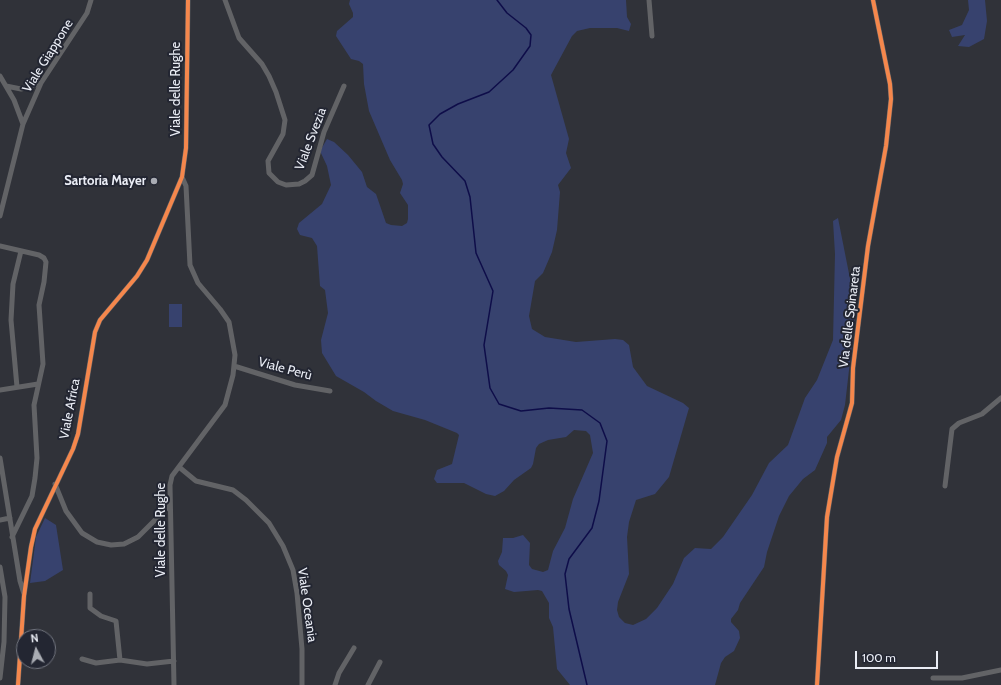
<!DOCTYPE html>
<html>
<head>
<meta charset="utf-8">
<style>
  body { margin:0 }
  #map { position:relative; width:1001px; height:685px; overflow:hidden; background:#303239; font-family:Cabin,sans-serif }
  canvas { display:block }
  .north { position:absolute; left:16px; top:629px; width:40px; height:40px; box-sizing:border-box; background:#232632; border:1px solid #737680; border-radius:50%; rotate:353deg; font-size:11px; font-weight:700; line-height:16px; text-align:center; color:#eaedf5 }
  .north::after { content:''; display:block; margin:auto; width:14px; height:18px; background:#a9acb3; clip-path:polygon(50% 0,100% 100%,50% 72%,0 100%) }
  .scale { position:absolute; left:855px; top:651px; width:83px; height:18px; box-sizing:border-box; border:2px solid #eaedf5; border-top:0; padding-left:5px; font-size:12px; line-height:14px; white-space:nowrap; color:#eaedf5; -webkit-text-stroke:3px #232632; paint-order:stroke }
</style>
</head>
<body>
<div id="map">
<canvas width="1001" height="685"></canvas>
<div class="north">N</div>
<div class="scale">100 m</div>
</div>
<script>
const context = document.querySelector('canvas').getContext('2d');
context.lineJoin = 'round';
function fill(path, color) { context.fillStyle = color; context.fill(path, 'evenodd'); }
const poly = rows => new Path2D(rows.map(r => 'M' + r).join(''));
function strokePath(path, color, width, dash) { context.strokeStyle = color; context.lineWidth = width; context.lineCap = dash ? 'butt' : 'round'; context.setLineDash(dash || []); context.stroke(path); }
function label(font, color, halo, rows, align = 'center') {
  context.font = font + ' Cabin,sans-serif'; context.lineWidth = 4; context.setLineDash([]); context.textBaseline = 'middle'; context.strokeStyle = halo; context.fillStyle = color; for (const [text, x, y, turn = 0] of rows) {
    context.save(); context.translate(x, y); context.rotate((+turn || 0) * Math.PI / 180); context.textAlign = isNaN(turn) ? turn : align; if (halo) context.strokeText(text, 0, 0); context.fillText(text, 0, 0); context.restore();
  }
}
fill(poly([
  [350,0,626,0,627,17,631,24,629,31,617,28,590,28,577,31,572,36,551,75,569,139,566,153,571,168,558,185,560,192,557,230,552,252,543,273,535,281,529,316,532,329,545,337,576,342,615,339,623,340,629,345,633,367,647,386,683,403,689,408,669,477,655,494,636,500,629,522,627,537,629,574,618,602,617,610,619,617,625,623,633,625,646,619,657,608,673,584,684,558,695,548,711,549,723,537,752,495,769,463,788,445,805,398,817,380,833,340,835,254,833,221,838,218,856,309,845,405,841,420,827,437,827,443,815,470,803,479,789,496,779,516,767,552,764,567,740,603,738,610,731,619,731,622,739,631,740,638,734,651,725,657,721,663,715,685,570,685,557,669,553,627,549,618,549,603,542,591,538,590,514,592,505,589,508,575,506,571,499,565,498,561,502,552,503,538,513,538,523,535,530,543,529,565,532,569,543,572,548,570,553,551,565,528,573,499,593,453,590,435,586,431,574,430,566,437,548,440,539,444,536,448,533,464,531,468,514,480,504,491,495,496,486,494,464,483,437,483,434,479,437,470,452,464,459,435,457,433,425,420,393,411,376,401,364,392,336,376,322,353,321,340,328,313,325,290,320,286,317,246,312,238,300,235,297,229,299,223,322,204,331,185,327,166,320,151,327,139,334,142,348,155,362,172,367,187,376,194,386,223,391,225,402,226,407,223,408,219,408,205,400,193,403,184,402,180,390,160,369,111,364,84,363,64,359,61,351,59,336,36,337,31,353,17,353,13,349,4],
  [968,0,985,0,987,21,984,39,969,47,958,46,965,35,952,37,949,30,962,25,969,10],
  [169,304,182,304,182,327,169,327],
  [45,518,56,525,63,570,45,581,30,583,36,537]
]), '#37426e');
strokePath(poly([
  [497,0,507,13,526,28,531,35,530,46,513,70,489,92,458,104,440,114,429,125,433,144,442,157,465,181,470,197,476,253,493,291,484,345,490,388,499,404,521,411,549,408,582,410,600,423,607,441,599,501,592,528,569,559,565,574,569,609,587,685]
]), '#0e0d49', 1.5);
strokePath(poly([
  [225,0,239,38,262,64,269,76,276,92,285,120,283,134,268,161,269,173,278,182,286,185,299,184,305,181,312,175,324,132,344,86],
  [649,0,652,36],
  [0,76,14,100,23,124],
  [6,86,21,89,41,83],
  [0,216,23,124,41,83,87,13,91,0],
  [0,246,39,255,44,258,46,262,44,282,39,305,43,364,34,405,37,458,35,478,32,496,12,537],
  [234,366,295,385,330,391],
  [17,387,11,320,13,284,21,251],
  [0,390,38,384],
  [0,458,20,581,24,594],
  [179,467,196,481,233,490,246,500,269,523,283,546,293,570,297,593,302,649,302,685],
  [55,484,66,511,82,533,97,542,111,545,124,544,138,537,170,505],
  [945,486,952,429,959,423,982,414,1001,398],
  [0,520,10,518],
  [0,567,5,597,4,642,0,678],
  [90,594,90,608,101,616,116,621,120,660],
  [82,659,96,663,120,660,147,664,174,661],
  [933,678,962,678,1001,670],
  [18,685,24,596,31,547,35,529,73,449,78,434,95,332,100,320,137,276,147,260,182,177,186,148,188,0],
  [174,685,170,485,172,476,225,405,233,375,235,355,229,322,220,309,198,283,190,265,186,186,182,177],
  [335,685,339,673,354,648],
  [368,685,380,662],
  [817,685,827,517,837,457,852,403,853,368,868,246,886,146,891,99,890,84,873,0]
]), '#626366', 5);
strokePath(poly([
  [18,685,24,596,31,547,35,529,73,449,78,434,95,332,100,320,137,276,147,260,182,177,186,148,188,0],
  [817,685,827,517,837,457,852,403,853,368,868,246,886,146,891,99,890,84,873,0]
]), '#f5874c', 4);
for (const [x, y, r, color] of [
  [154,181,4,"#a9acb3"]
]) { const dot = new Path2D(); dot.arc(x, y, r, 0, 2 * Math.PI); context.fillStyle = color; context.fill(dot); strokePath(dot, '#232632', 1.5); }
label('13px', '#eaedf5', '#232632', [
  ["Viale Giappone",48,56,-58],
  ["Viale delle Rughe",176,89,-90],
  ["Viale Svezia",311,139,-69],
  ["Via delle Spinareta",850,317,-83],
  ["Viale Perù",285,369,15],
  ["Viale Africa",70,409,-79],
  ["Viale delle Rughe",161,530,-90],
  ["Viale Oceania",307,605,82]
]);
label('bold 13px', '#eaedf5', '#232632', [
  ["Sartoria Mayer",146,181]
], 'right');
</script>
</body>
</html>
